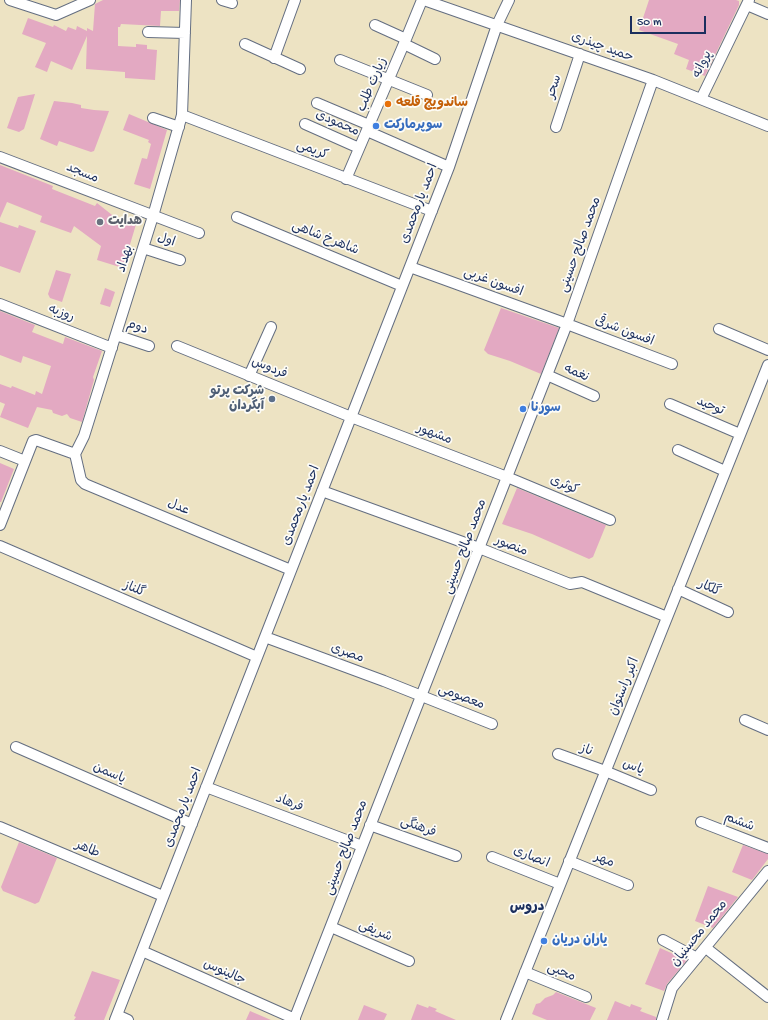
<!DOCTYPE html>
<html>
<head>
<meta charset="utf-8">
<style>
  body { margin:0 }
  #map { position:relative; width:768px; height:1020px; overflow:hidden; background:#ede3c3; font-family:"Gochi Hand",sans-serif }
  canvas { display:block }
  .scale { position:absolute; left:630px; top:16px; width:76px; height:18px; box-sizing:border-box; border:2px solid #1b2f5e; border-top:0; padding-left:5px; font-size:12px; line-height:14px; white-space:nowrap; color:#1b2f5e; -webkit-text-stroke:3px #fdfcf7; paint-order:stroke }
</style>
</head>
<body>
<div id="map">
<canvas width="768" height="1020"></canvas>
<div class="scale">50 m</div>
</div>
<script>
const context = document.querySelector('canvas').getContext('2d');
context.lineJoin = 'round';
function fill(path, color) { context.fillStyle = color; context.fill(path, 'evenodd'); }
const poly = rows => new Path2D(rows.map(r => 'M' + r).join(''));
function strokePath(path, color, width, dash) { context.strokeStyle = color; context.lineWidth = width; context.lineCap = dash ? 'butt' : 'round'; context.setLineDash(dash || []); context.stroke(path); }
function label(font, color, halo, rows, align = 'center') {
  context.font = font + ' "Gochi Hand","Playpen Sans Arabic",sans-serif'; context.lineWidth = 3.5; context.setLineDash([]); context.textBaseline = 'middle'; context.strokeStyle = halo; context.fillStyle = color; for (const [text, x, y, turn = 0] of rows) {
    context.save(); context.translate(x, y); context.rotate((+turn || 0) * Math.PI / 180); context.textAlign = isNaN(turn) ? turn : align; if (halo) context.strokeText(text, 0, 0); context.fillText(text, 0, 0); context.restore();
  }
}
fill(poly([
  [103,0,180,0,179,11,161,11,160,26,121,24,120,27,118,27,118,46,136,47,136,44,147,45,147,49,157,50,155,80,125,78,125,72,86,69,87,36,72,70,51,61,47,72,35,67,46,43,22,34,28,18,53,27,54,25,66,31,68,27,76,30,77,26,87,31,87,28,93,31,95,4],
  [649,0,736,0,739,1,739,5,705,76,686,69,689,60,674,54,678,44,639,30],
  [35,94,24,129,19,132,7,128,18,97],
  [54,101,72,103,81,105,81,108,94,110,109,111,94,151,91,152,59,141,57,146,40,139],
  [129,114,167,130,150,189,134,184,142,158,147,159,151,144,148,142,149,140,123,130],
  [0,165,53,186,52,189,95,206,97,203,121,222,123,216,137,221,123,268,97,260,101,246,74,226,71,233,40,222,42,216,7,202,0,218],
  [0,222,18,228,19,225,36,231,20,273,0,266],
  [56,270,71,274,62,302,50,298,48,294],
  [105,288,115,292,110,307,100,304],
  [501,308,559,328,541,374,510,361,488,354,484,350],
  [0,311,35,325,32,332,63,344,65,337,102,351,93,377,94,380,82,422,70,418,67,414,62,416,53,413,52,410,37,407,28,428,0,417,5,404,0,402,0,384,11,388,12,386,35,395,36,391,42,394,51,366,23,356,21,363,0,355],
  [0,463,14,469,1,502,0,502],
  [517,488,606,525,593,557,589,559,532,534,502,524],
  [19,842,57,858,39,902,35,904,3,891,1,887],
  [743,845,768,854,768,859,752,880,732,872],
  [708,886,738,897,713,928,695,921],
  [660,948,687,960,667,984,664,991,645,984],
  [92,971,120,980,104,1020,74,1020,76,1017,74,1016],
  [556,992,596,1008,590,1020,547,1020,532,1014,536,1004,540,1003,545,998,553,995],
  [615,1001,630,1007,631,1004,642,1008,640,1011,656,1017,656,1020,607,1020],
  [417,1004,428,1008,429,1006,437,1009,435,1011,456,1020,411,1020],
  [364,1005,387,1014,384,1020,358,1020],
  [250,1011,271,1020,246,1020]
]), '#e3a9c2');
const minor = poly([
  [10,0,56,15,90,0],
  [222,0,232,3],
  [424,0,653,80,768,126],
  [747,5,768,14],
  [375,25,406,39],
  [148,32,185,33],
  [245,44,300,69],
  [404,44,435,59],
  [274,58,295,0],
  [340,60,427,95],
  [701,99,749,0],
  [317,103,369,125],
  [182,115,432,211],
  [153,118,179,127],
  [305,124,359,148],
  [556,127,580,54],
  [367,131,449,167],
  [0,157,199,233],
  [346,179,406,39,422,0],
  [237,217,402,286],
  [143,248,180,260],
  [410,267,567,324,672,364],
  [0,304,112,348],
  [719,329,768,350],
  [116,335,149,346],
  [177,346,351,417,507,477,610,520],
  [547,375,594,396],
  [249,376,271,327],
  [670,404,740,434],
  [678,450,725,471],
  [0,451,25,461],
  [75,454,81,480,85,484,291,570],
  [322,491,479,548,570,584,582,582,667,617],
  [0,525,33,441,36,440,75,454,84,436,153,216,182,115,186,0],
  [0,546,257,657],
  [678,589,728,612],
  [265,637,384,681,492,724],
  [745,720,768,730],
  [16,747,192,824],
  [558,754,605,771,651,790],
  [206,787,362,846],
  [701,822,768,848],
  [370,825,456,856],
  [0,827,163,896],
  [492,857,560,884],
  [569,861,628,885],
  [331,927,409,961],
  [663,940,697,958],
  [706,948,768,997],
  [142,951,295,1019],
  [525,972,586,997],
  [117,1015,128,1020],
  [115,1020,449,167,497,25,509,0],
  [294,1020,567,324,653,80],
  [506,1020,768,365],
  [662,1020,672,988,768,871]
]);
strokePath(minor, '#646e81', 12);
strokePath(minor, '#fff', 10);
for (const [x, y, r, color] of [
  [388,104,4,"#e8710a"],
  [376,126,4,"#3f7fe0"],
  [100,222,4,"#6b7280"],
  [272,399,4,"#5c6f8a"],
  [523,409,4,"#3f7fe0"],
  [544,941,4,"#3f7fe0"]
]) { const dot = new Path2D(); dot.arc(x, y, r, 0, 2 * Math.PI); context.fillStyle = color; context.fill(dot); strokePath(dot, '#fdfcf7', 1.5); }
label('13px', '#1b2f5e', '#fdfcf7', [
  ["حمید چیذری",602,48,20],
  ["پروانه",703,65,-64],
  ["زیارت طلب",373,85,-67],
  ["سحر",555,87,-72],
  ["محمودی",337,124,24],
  ["کریمی",312,151,21],
  ["مسجد",82,174,22],
  ["احمد یارمحمدی",420,204,-69],
  ["شاهرخ شاهی",325,239,22],
  ["اول",166,241,18],
  ["محمد صالح حسینی",581,245,-70],
  ["بهداد",126,259,-73],
  ["افسون غربی",493,283,20],
  ["روزبه",61,314,21],
  ["دوم",137,328,19],
  ["افسون شرقی",624,332,21],
  ["فردوس",269,369,22],
  ["نغمه",576,374,24],
  ["توحید",710,407,23],
  ["مشهور",434,435,21],
  ["کوثری",564,486,23],
  ["احمد یارمحمدی",302,506,-69],
  ["عدل",178,508,23],
  ["محمد صالح حسینی",466,547,-69],
  ["منصور",511,547,22],
  ["گلکار",709,589,25],
  ["گلناز",134,590,23],
  ["مصری",347,654,20],
  ["اکبر راستوان",625,687,-68],
  ["معصومی",461,698,21],
  ["ناز",586,751,20],
  ["یاس",633,768,22],
  ["یاسمن",109,774,24],
  ["فرهاد",289,804,21],
  ["احمد یارمحمدی",184,808,-69],
  ["ششم",739,823,21],
  ["فرهنگی",418,828,20],
  ["محمد صالح حسینی",347,848,-69],
  ["طاهر",87,850,23],
  ["انصاری",531,858,22],
  ["مهر",604,861,22],
  ["شریفی",375,932,24],
  ["محمد محسنیان",700,934,-51],
  ["جالینوس",224,973,24],
  ["محبی",561,973,23]
]);
label('bold 13px', '#c56008', '#fdfcf7', [
  ["ساندویچ قلعه",396,104]
], 'left');
label('bold 13px', '#366cbe', '#fdfcf7', [
  ["سوپرمارکت",384,126],
  ["سورنا",531,409],
  ["یاران دریان",552,941]
], 'left');
label('bold 13px', '#5b616d', '#fdfcf7', [
  ["هدایت",108,222]
], 'left');
label('bold 13px', '#4e5e75', '#fdfcf7', [
  ["شرکت پرتو",264,392],
  ["آبگردان",264,407]
], 'right');
label('bold 14px', '#1b2f5e', '#fdfcf7', [
  ["دروس",527,908]
]);
</script>
</body>
</html>
